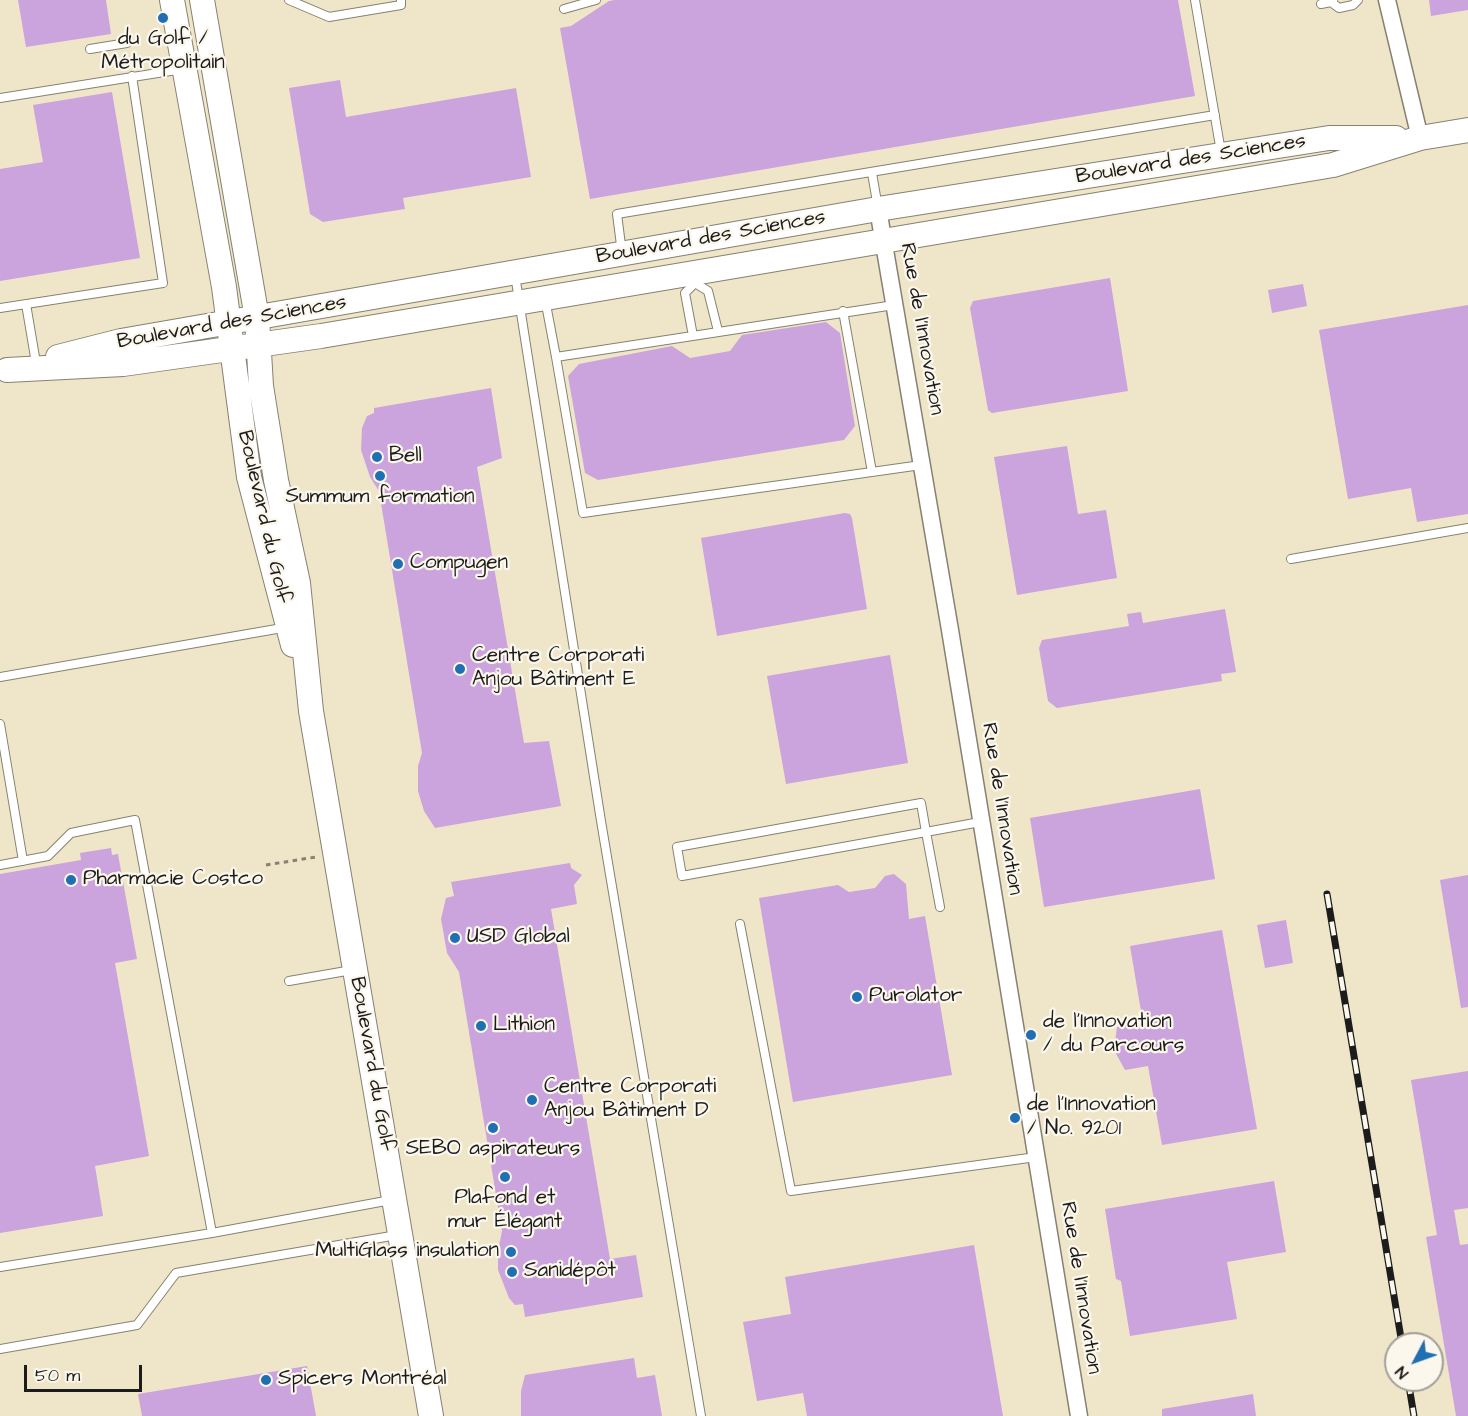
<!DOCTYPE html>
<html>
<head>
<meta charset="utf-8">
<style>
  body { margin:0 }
  #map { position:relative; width:1468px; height:1416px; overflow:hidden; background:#efe6c9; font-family:"Architects Daughter",sans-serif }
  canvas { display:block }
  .north { position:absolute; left:1384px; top:1332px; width:60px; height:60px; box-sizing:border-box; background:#fbf7ec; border:2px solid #a29f99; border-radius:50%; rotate:229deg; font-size:16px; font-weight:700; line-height:24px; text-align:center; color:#1c1c1c }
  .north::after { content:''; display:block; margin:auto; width:21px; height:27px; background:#1f6fb2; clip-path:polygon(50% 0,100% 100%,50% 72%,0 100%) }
  .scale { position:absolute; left:24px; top:1365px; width:118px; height:27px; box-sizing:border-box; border:3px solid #1c1c1c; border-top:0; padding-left:8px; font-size:18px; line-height:21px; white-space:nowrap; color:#1c1c1c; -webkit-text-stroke:4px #fbf7ec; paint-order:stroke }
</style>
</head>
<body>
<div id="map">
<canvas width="1468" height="1416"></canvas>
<div class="north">N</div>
<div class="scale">50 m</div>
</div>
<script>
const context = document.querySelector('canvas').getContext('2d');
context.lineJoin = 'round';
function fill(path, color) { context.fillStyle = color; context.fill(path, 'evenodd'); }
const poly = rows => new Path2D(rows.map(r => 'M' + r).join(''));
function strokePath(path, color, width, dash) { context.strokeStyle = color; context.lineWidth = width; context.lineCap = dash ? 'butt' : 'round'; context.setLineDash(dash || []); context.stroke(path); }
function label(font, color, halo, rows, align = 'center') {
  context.font = font + ' "Architects Daughter",sans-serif'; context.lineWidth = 4.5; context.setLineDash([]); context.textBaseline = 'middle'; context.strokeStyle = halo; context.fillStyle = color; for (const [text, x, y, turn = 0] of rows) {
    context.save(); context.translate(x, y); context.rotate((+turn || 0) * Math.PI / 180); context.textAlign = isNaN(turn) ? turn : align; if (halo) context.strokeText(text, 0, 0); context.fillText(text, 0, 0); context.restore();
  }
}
fill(poly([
  [18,0,106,0,111,34,26,47],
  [615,0,1178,0,1195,96,590,199,560,28,571,26,609,1],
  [1429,0,1468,0,1468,10,1431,16],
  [340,80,346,117,516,88,531,177,403,198,405,209,323,222,310,214,289,88],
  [112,92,140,258,0,281,0,169,43,162,33,105],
  [1110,278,1128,391,992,413,988,410,970,308,973,301],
  [1303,284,1307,306,1272,313,1268,290],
  [1468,305,1468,514,1417,522,1411,488,1348,499,1319,330],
  [826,322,840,333,855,426,844,440,598,480,585,473,568,376,579,364,672,346,690,358,730,351,742,335],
  [491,388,502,458,477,467,524,743,549,741,561,806,435,828,424,811,418,791,418,766,422,753,379,491,370,477,361,450,362,428,367,416,374,413,374,408],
  [1067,446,1078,514,1106,510,1117,578,1017,595,994,457],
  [845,513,850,514,852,518,867,609,717,636,701,538],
  [1225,609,1236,672,1221,674,1222,681,1057,708,1048,701,1039,648,1042,640,1129,626,1127,614,1141,612,1143,623],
  [890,655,908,763,786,784,767,676],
  [1200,789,1215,879,1044,907,1030,818],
  [111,848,112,855,118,854,137,959,115,963,149,1156,95,1166,103,1216,0,1233,0,874,81,860,80,853],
  [570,863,571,868,582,875,574,885,577,904,551,909,610,1259,636,1255,643,1297,525,1317,523,1304,515,1305,509,1298,498,1270,498,1251,502,1231,459,972,447,953,441,919,446,898,454,896,451,882],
  [894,874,906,884,909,919,925,916,952,1075,793,1102,759,898,838,885,849,892,875,888,885,876],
  [1468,875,1468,1007,1461,1008,1440,880],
  [1286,920,1293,963,1265,968,1257,925],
  [1222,930,1257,1129,1162,1145,1148,1066,1125,1070,1114,1050,1117,1027,1143,1023,1130,946],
  [1468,1071,1468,1208,1454,1210,1460,1245,1468,1244,1468,1416,1456,1416,1426,1237,1437,1235,1411,1080],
  [1274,1181,1286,1252,1227,1262,1237,1319,1130,1336,1121,1281,1116,1279,1105,1209],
  [974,1245,1003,1416,807,1416,803,1393,757,1401,743,1322,791,1314,785,1277],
  [634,1358,637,1378,655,1375,662,1416,521,1416,521,1391,525,1375],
  [307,1366,316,1416,142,1416,138,1394],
  [1253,1394,1256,1416,1162,1416,1162,1409]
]), '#cba3dd');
const lane = poly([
  [289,0,329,17,401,5,401,0],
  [1195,0,1221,152],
  [1333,0,1331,2,1339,8,1353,5,1358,0],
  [1321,4,1331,2],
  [564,9,596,0],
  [90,49,127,43],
  [0,98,183,69],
  [872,173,878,208],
  [622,253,617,214,1215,115],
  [515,275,601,821,701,1416],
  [695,283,708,291,718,331],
  [545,299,556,357,894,305],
  [26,304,36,363],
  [0,308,163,283,132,76],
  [843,311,872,472],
  [693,336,685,293,695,283],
  [556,357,583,513,921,465],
  [1291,559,1468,528],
  [0,677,288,627],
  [0,724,23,861],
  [0,865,48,856,71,833,135,820,212,1233,391,1200],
  [940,907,926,832,921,803,677,847,682,876,926,832,980,822],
  [740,924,791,1191,1036,1157],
  [289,981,352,970],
  [0,1267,212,1233],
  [0,1349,137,1325,176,1273,397,1235]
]);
const street = poly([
  [1387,0,1420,138],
  [878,209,950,630,1079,1416]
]);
const secondary = poly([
  [172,0,224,287,249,477,293,645],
  [202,0,257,318,261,386,276,480,298,583,311,711,431,1416],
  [58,357,121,341,878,209,1329,138,1396,138],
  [7,370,123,364,321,336,1333,165,1420,138,1468,130]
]);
strokePath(lane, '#868172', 10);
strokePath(street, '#868172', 19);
strokePath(secondary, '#868172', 26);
strokePath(poly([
  [266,865,316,857]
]), '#868172', 3, [4.5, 4.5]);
strokePath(lane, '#fff', 8);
strokePath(street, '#fff', 16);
strokePath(secondary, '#fff', 24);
const rail = poly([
  [1327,894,1402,1344],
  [1408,1380,1414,1416]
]);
strokePath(rail, '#1c1c1c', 7);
strokePath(rail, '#fbf7ec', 4.5, [14]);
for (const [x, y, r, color] of [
  [163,18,6,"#1f6fb2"],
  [377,457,6,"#1f6fb2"],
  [380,476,6,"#1f6fb2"],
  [398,564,6,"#1f6fb2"],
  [460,669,6,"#1f6fb2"],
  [71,880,6,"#1f6fb2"],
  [455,938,6,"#1f6fb2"],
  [857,997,6,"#1f6fb2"],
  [481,1026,6,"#1f6fb2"],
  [1031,1035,6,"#1f6fb2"],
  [532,1100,6,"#1f6fb2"],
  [1015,1118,6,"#1f6fb2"],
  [493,1128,6,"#1f6fb2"],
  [505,1177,6,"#1f6fb2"],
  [511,1252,6,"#1f6fb2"],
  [512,1272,6,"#1f6fb2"],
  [266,1380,6,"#1f6fb2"]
]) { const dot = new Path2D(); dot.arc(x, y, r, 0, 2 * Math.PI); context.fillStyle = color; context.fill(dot); strokePath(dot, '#fbf7ec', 2); }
label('21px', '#1c1c1c', '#fbf7ec', [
  ["du Golf /",163,40,"center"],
  ["Métropolitain",163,64,"center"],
  ["Bell",389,457],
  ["Summum formation",380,498,"center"],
  ["Compugen",410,564],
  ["Centre Corporati",472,657],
  ["Anjou Bâtiment E",472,681],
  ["Pharmacie Costco",83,880],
  ["USD Global",467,938],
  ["Purolator",869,997],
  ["de l'Innovation",1043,1023],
  ["/ du Parcours",1043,1047],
  ["Lithion",493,1026],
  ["Centre Corporati",544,1088],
  ["Anjou Bâtiment D",544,1112],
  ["de l'Innovation",1027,1106],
  ["/ No. 9201",1027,1130],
  ["SEBO aspirateurs",493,1150,"center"],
  ["Plafond et",505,1199,"center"],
  ["mur Élégant",505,1223,"center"],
  ["MultiGlass insulation",499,1252,"right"],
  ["Sanidépôt",524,1272],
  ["Spicers Montréal",278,1380]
], 'left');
label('21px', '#1c1c1c', '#fbf7ec', [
  ["Boulevard des Sciences",1191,160,-9],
  ["Boulevard des Sciences",711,238,-10],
  ["Boulevard des Sciences",232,323,-10],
  ["Rue de l'Innovation",921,329,80],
  ["Boulevard du Golf",263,517,77],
  ["Rue de l'Innovation",1001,809,81],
  ["Boulevard du Golf",371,1064,80],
  ["Rue de l'Innovation",1080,1288,81]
]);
</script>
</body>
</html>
